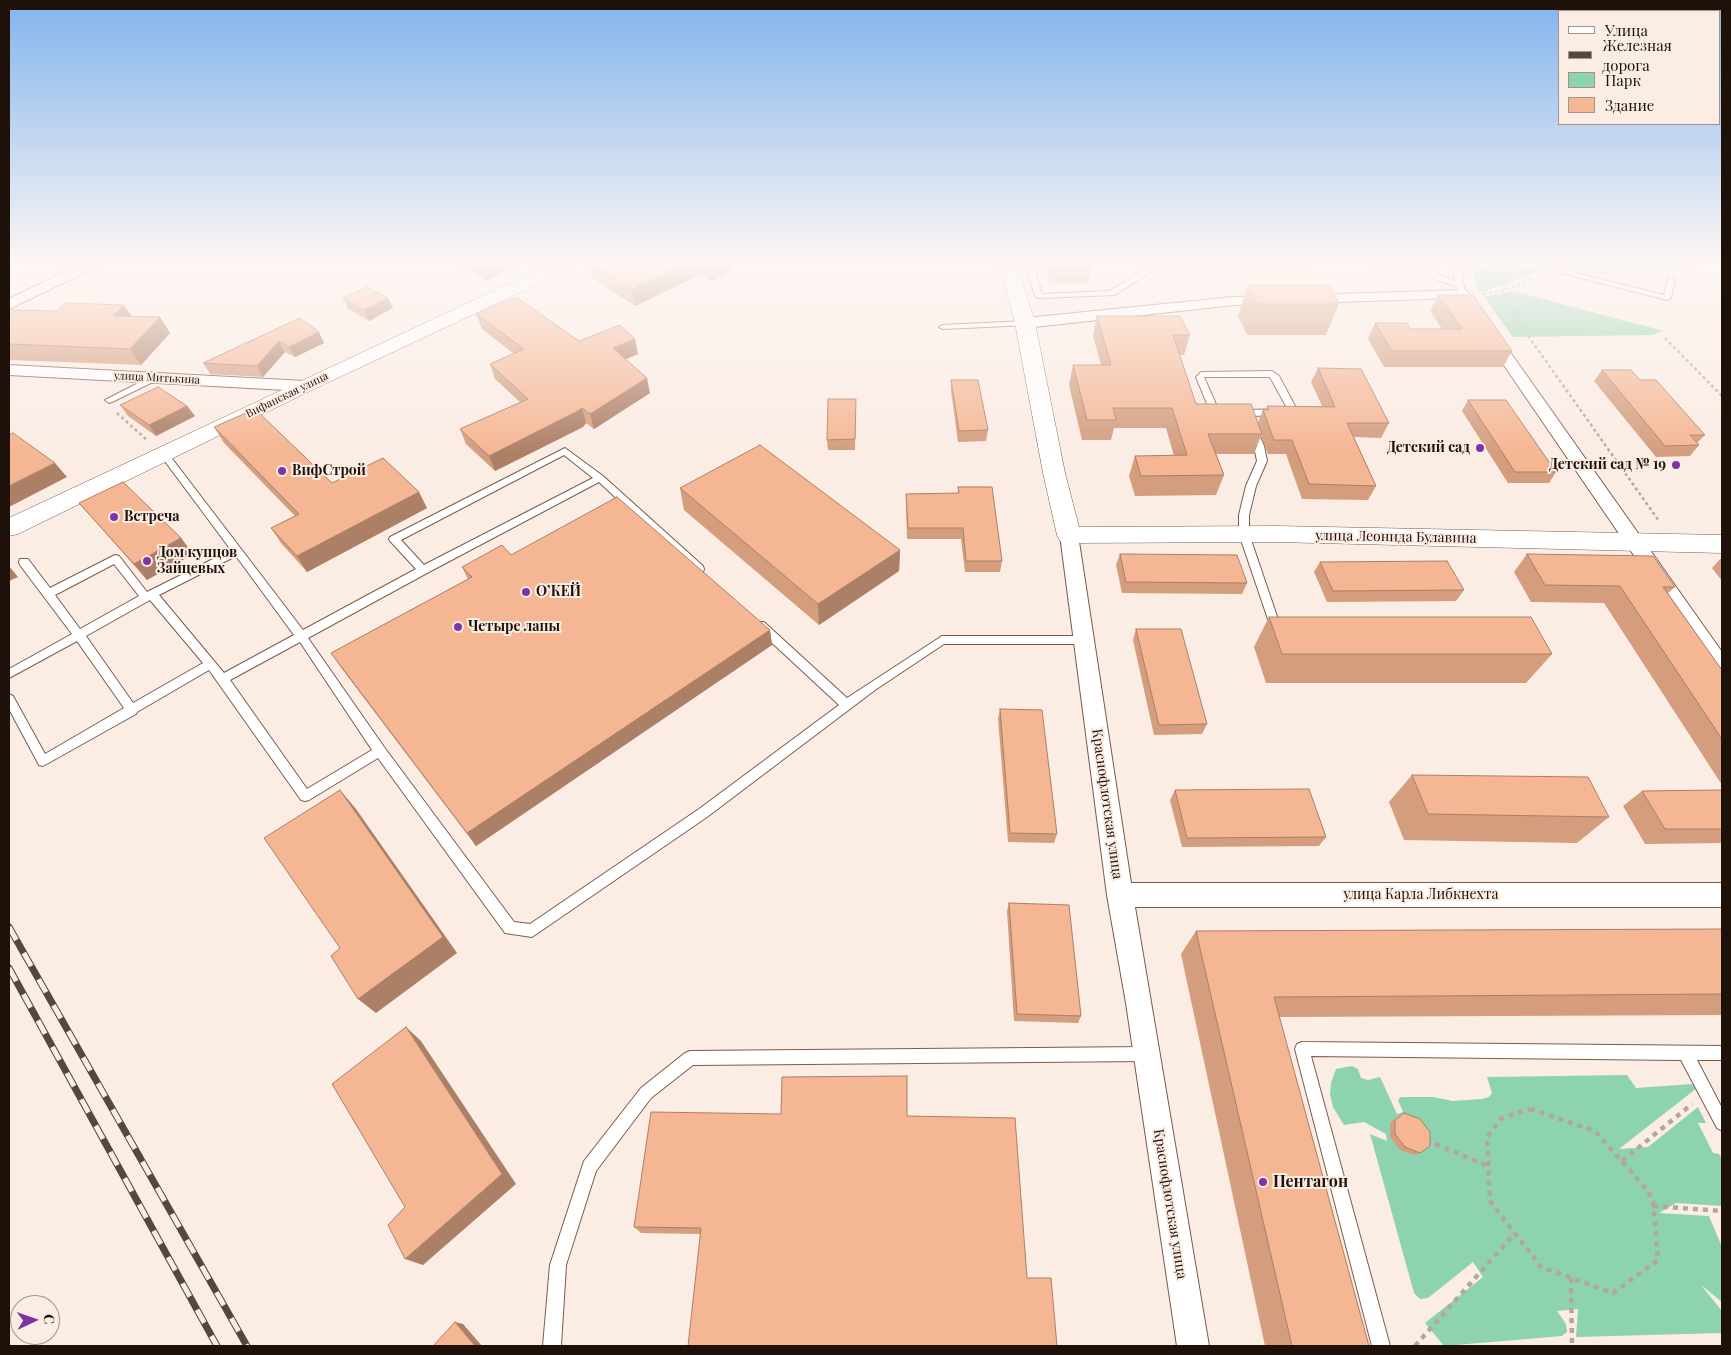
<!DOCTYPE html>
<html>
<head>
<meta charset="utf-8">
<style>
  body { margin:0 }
  #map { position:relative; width:1731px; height:1355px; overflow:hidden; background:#fbece4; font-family:"Playfair Display",serif }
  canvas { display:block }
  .frame { position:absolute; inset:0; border:10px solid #1d110a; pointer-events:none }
  .legend { position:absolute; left:1558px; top:10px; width:162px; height:115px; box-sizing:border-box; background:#fbece4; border:1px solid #a2948d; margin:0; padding:6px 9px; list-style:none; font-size:15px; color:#1d110a }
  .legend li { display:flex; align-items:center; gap:10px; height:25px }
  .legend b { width:25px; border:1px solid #a2948d }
  .north { position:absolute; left:10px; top:1295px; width:50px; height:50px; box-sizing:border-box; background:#fbece4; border:1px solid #a2948d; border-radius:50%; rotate:87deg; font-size:14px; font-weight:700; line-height:20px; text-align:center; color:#1d110a }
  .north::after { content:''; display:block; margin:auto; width:18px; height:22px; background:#7f34a6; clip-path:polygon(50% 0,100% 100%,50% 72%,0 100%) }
</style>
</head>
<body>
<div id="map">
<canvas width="1731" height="1355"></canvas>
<div class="frame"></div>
<ul class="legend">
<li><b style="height:6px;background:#fff"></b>Улица</li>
<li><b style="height:6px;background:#544740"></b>Железная дорога</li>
<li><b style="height:14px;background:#8ed3b0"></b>Парк</li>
<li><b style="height:14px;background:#f5b693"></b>Здание</li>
</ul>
<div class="north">С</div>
</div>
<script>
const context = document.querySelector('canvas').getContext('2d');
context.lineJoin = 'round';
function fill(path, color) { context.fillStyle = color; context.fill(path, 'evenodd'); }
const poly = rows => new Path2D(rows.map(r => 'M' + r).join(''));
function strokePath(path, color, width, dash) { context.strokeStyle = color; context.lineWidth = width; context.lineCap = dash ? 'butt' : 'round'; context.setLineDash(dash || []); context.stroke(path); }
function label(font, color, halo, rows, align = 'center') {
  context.font = font + ' "Playfair Display",serif'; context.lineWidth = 4; context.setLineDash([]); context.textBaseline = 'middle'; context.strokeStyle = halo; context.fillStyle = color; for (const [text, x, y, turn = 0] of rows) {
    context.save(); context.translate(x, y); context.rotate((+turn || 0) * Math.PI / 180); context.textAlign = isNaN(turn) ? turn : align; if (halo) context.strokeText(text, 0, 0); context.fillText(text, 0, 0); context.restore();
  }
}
fill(poly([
  [1513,264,1544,270,1481,292,1476,286,1473,279,1475,271,1485,265],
  [1547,264,1695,264,1651,270,1636,266,1629,272,1593,275,1567,267],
  [1513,291,1664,331,1651,335,1513,337,1484,297],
  [1352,1066,1358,1069,1361,1078,1368,1080,1380,1077,1397,1114,1403,1112,1398,1100,1401,1097,1433,1097,1453,1101,1482,1099,1489,1097,1492,1093,1487,1077,1627,1075,1636,1088,1692,1084,1697,1088,1619,1149,1648,1147,1698,1107,1706,1123,1698,1123,1713,1153,1719,1154,1722,1159,1722,1206,1676,1203,1659,1213,1709,1216,1722,1247,1722,1302,1701,1285,1722,1311,1722,1333,1576,1337,1578,1309,1557,1311,1566,1324,1567,1332,1562,1336,1444,1346,1425,1323,1483,1277,1473,1262,1428,1298,1420,1299,1414,1293,1370,1134,1387,1141,1386,1134,1364,1122,1344,1125,1333,1107,1330,1095,1331,1083,1336,1069]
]), '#8ed3b0');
const lane = poly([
  [1025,264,1033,264,1042,294,1110,291,1149,266,1148,264,1304,264,1290,269,1155,269,1115,295,1039,298,1035,296,1025,264],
  [1424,264,1432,264,1440,275,1455,281,1454,271,1470,264,1480,264,1461,274,1466,294,1462,296,1458,294,1456,286,1434,279,1424,264],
  [1526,264,1540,264,1664,295,1668,277,1675,279,1671,298,1667,300,1526,264],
  [1025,321,1028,321,1028,325,943,329,939,327,943,325,1025,321],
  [1272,371,1279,376,1296,408,1288,415,1251,416,1264,446,1267,461,1256,486,1249,515,1249,534,1282,631,1277,635,1272,631,1239,534,1239,515,1246,486,1257,461,1254,446,1241,413,1245,410,1286,409,1287,408,1270,377,1204,377,1218,409,1225,414,1224,416,1218,416,1210,411,1196,377,1201,372,1272,371],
  [154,375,158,378,157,380,112,402,109,403,105,400,154,375],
  [565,448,603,476,703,566,704,569,703,572,695,572,599,482,427,573,308,638,384,747,514,922,530,924,699,809,839,705,756,628,755,625,756,622,764,622,847,698,942,636,1084,636,1089,640,1084,644,944,644,875,690,707,817,532,937,505,933,378,758,309,800,305,801,301,800,209,670,137,712,136,714,43,766,39,765,9,709,9,694,13,696,45,754,124,708,77,641,9,678,9,669,72,634,20,565,19,562,20,559,28,559,50,588,115,555,119,556,147,592,231,550,161,456,161,452,167,452,303,630,416,569,390,541,389,539,390,537,565,448],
  [564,455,593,478,424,565,401,540,564,455],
  [236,556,294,635,224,673,159,595,236,556],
  [114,564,139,596,80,629,55,595,114,564],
  [150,600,203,663,133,703,86,636,150,600],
  [300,642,372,750,307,789,230,680,300,642],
  [1302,1042,1722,1046,1722,1060,1697,1060,1722,1108,1722,1131,1717,1128,1681,1060,1311,1056,1390,1346,1372,1346,1295,1049,1297,1044,1302,1042],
  [1147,1047,1152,1049,1154,1054,1152,1059,1147,1061,693,1065,651,1098,596,1171,566,1265,561,1346,543,1346,550,1265,584,1161,641,1088,685,1053,690,1051,1147,1047]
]);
const street = poly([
  [80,264,98,264,96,267,9,309,9,299,80,264],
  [1462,290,1467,291,1722,652,1722,676,1715,674,1458,298,1307,303,1302,302,1300,299,1302,296,1307,295,1462,290],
  [1272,296,1277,297,1279,300,1277,303,1234,305,1025,328,1020,326,1017,323,1020,320,1025,318,1234,297,1272,296],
  [9,365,305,381,311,383,313,386,311,389,305,391,9,375,9,365],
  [1069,528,1076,530,1078,535,1131,883,1722,883,1722,907,1135,907,1209,1346,1177,1346,1126,1003,1107,895,1060,535,1062,530,1069,528]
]);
const secondary = poly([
  [551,264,575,264,572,268,312,390,18,534,9,536,9,518,551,264],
  [999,264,1017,264,1035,323,1065,473,1079,527,1276,526,1722,535,1722,553,1276,542,1069,543,1060,541,1057,535,1043,473,1015,323,999,264]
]);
strokePath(lane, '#7b5c4b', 2);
strokePath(street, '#7b5c4b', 2);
strokePath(secondary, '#7b5c4b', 1);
strokePath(poly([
  [1503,264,1504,290,1510,306,1526,333,1659,521],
  [1681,268,1694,264],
  [1641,275,1657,273],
  [1483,294,1504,290,1532,279],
  [1665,338,1722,396],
  [117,413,148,441]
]), '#b4a69e', 2.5, [3, 3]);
strokePath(poly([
  [1530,1109,1595,1131,1648,1191,1653,1202,1658,1260,1613,1293,1541,1267,1490,1201,1487,1137,1502,1118,1530,1109],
  [1426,1140,1488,1166],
  [1622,1161,1692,1104],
  [1653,1206,1722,1211],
  [1571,1278,1572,1346],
  [1415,1346,1515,1233]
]), '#b4a69e', 4.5, [5, 5]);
fill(lane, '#fff');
fill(street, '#fff');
fill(secondary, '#fff');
const rail = poly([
  [9,927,247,1346],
  [9,968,217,1346]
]);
strokePath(rail, '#544740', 7);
strokePath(rail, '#fbece4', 5, [15]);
fill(poly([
  [459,264,520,264,485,281],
  [589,264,734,264,734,270,712,281,700,275,635,306,592,278],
  [1046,264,1093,264,1089,283,1050,283],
  [1373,264,1413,264,1412,265,1374,266],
  [1248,285,1339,304,1326,335,1247,335,1238,316],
  [1438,295,1512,351,1503,367,1384,367,1368,339,1375,323,1410,329,1442,329,1430,311],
  [343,298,388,298,393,308,369,321,348,309],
  [124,305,132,316,160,317,170,333,141,365,9,360,9,310,57,311],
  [476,314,579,341,638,354,626,359,650,393,594,429,586,423,583,427,495,471,466,444,460,429,520,402,495,379,490,364,514,354,482,329],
  [1097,316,1190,335,1184,355,1179,355,1196,404,1258,422,1263,410,1266,410,1267,406,1322,406,1311,382,1318,368,1389,423,1381,438,1354,437,1376,486,1368,500,1302,499,1286,454,1268,454,1261,436,1254,454,1216,454,1224,475,1216,495,1135,496,1129,476,1135,456,1174,456,1166,428,1114,428,1111,440,1082,440,1069,385,1073,365,1101,365,1093,336],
  [300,318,324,343,295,357,285,352,263,377,210,374,203,363],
  [1602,370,1640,380,1705,435,1697,443,1699,445,1690,456,1656,457,1594,381],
  [951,380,988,430,986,441,958,442,951,391],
  [856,399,855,450,828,450,827,440],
  [1468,400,1556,472,1549,483,1508,483,1462,411],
  [120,405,187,406,195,416,156,436,128,416],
  [214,427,332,483,427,508,307,572,281,543,271,528,295,516,224,443],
  [958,487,1002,561,1000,572,965,572,961,539,907,539,906,504,906,494,958,493],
  [680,488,900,550,899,571,819,625,684,510],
  [79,503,181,538,193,554,147,580],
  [1120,554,1247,583,1242,594,1122,593,1116,565],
  [1527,554,1675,587,1668,593,1722,670,1722,785,1604,603,1531,602,1514,572],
  [511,555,770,630,772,645,476,846,342,669,331,653,468,579,462,567],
  [1722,557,1722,581,1712,568],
  [1320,562,1464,590,1456,601,1327,602,1314,572],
  [1269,617,1552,654,1526,683,1266,683,1254,647],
  [1136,629,1207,724,1202,734,1154,735,1133,640],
  [1000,709,1057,834,1054,843,1008,842,998,719],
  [1412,775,1609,817,1577,843,1404,840,1389,802],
  [1175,790,1326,837,1319,846,1182,847,1170,800],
  [1722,790,1722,843,1645,844,1623,806,1642,791],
  [1009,903,1081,1016,1078,1023,1014,1021,1007,911],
  [1722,929,1722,1015,1279,1017,1369,1346,1265,1346,1181,954,1196,931],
  [1404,1113,1420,1153,1415,1155,1400,1150,1390,1137,1390,1123],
  [907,1116,1027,1278,701,1234,641,1233,634,1227]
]), '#d39d7e');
fill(poly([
  [494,264,520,264,485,281,481,270],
  [686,264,699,264,700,275,635,306,632,289],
  [711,264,734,264,734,270,712,281,710,265],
  [388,298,393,308,369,321,364,310],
  [124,305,135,321,113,316],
  [160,317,170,333,141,365,130,349],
  [319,332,324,343,295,357,289,347],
  [635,339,638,354,617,363,613,348],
  [279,341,285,352,263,377,257,366],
  [647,378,650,393,594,429,590,414],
  [187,406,195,416,156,436,149,425],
  [582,408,586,423,583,427,495,471,489,456],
  [55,463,67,477,9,507,9,486],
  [419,492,427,508,307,572,297,556],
  [181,538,193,554,147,580,134,564],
  [900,550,899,571,819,625,818,604],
  [9,566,18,577,9,581],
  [770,630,772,645,476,846,467,833],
  [340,790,356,809,457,953,376,1013,358,999],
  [406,1027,421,1041,516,1184,423,1265,405,1259,502,1174],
  [455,1322,463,1324,482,1346,475,1346]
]), '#ac7f67');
const building = poly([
  [472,264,494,264,481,270,472,264],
  [592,264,686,264,632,289,592,264],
  [1248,285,1329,285,1339,304,1257,304,1248,285],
  [367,287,388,298,364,310,343,298,367,287],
  [1438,295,1473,295,1512,351,1392,351,1375,323,1407,323,1410,329,1462,329,1438,295],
  [516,297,579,341,620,325,635,339,613,348,647,378,590,414,582,408,578,411,489,456,460,429,528,399,490,364,524,349,476,314,516,297],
  [66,303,124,305,113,316,160,317,130,349,9,344,9,310,57,311,66,303],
  [1097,316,1180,316,1190,335,1173,335,1196,404,1251,404,1262,434,1208,434,1224,475,1141,476,1135,456,1187,455,1172,408,1113,408,1116,420,1087,420,1073,365,1111,365,1097,316],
  [300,318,319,332,289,347,279,341,257,366,203,363,300,318],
  [1318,368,1361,369,1389,423,1347,423,1376,486,1309,484,1292,440,1274,440,1263,410,1269,410,1267,406,1335,407,1318,368],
  [1602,370,1631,370,1640,380,1656,380,1705,435,1690,435,1699,445,1665,446,1602,370],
  [951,380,978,380,988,430,959,431,951,380],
  [158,387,187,406,149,425,120,405,158,387],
  [828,399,856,399,855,439,827,440,828,399],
  [1468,400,1506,400,1556,472,1515,472,1468,400],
  [255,409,332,483,383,458,419,492,297,556,271,528,299,514,214,427,255,409],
  [13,433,55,463,9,486,9,435,13,433],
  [760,445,900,550,818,604,680,488,760,445],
  [123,482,181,538,134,564,79,503,123,482],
  [958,487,992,487,1002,561,966,561,963,528,908,528,906,494,959,493,958,487],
  [617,497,770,630,467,833,331,653,472,577,462,567,502,545,511,555,617,497],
  [1120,554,1237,555,1247,583,1126,582,1120,554],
  [1527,554,1653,556,1675,587,1663,587,1722,670,1722,739,1620,586,1545,585,1527,554],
  [1447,561,1464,590,1333,591,1320,562,1447,561],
  [1269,617,1531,617,1552,654,1282,654,1269,617],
  [1136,629,1181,629,1207,724,1159,725,1136,629],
  [1000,709,1042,710,1057,834,1010,833,1000,709],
  [1412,775,1588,777,1609,817,1428,814,1412,775],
  [1309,789,1326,837,1187,838,1175,790,1309,789],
  [340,790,443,937,358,999,331,956,340,948,264,838,340,790],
  [1722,790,1722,829,1665,829,1642,791,1722,790],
  [1009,903,1069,905,1081,1016,1017,1014,1009,903],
  [1722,929,1722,994,1274,997,1369,1346,1292,1346,1196,931,1722,929],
  [406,1027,502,1174,405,1259,388,1225,405,1207,332,1084,406,1027],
  [907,1076,907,1116,1015,1118,1027,1278,1051,1278,1057,1346,688,1346,701,1228,634,1227,651,1112,781,1114,782,1077,907,1076],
  [1404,1113,1420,1119,1430,1132,1430,1146,1420,1153,1405,1147,1395,1134,1395,1120,1404,1113],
  [455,1322,475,1346,433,1346,455,1322]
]);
fill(building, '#f5b693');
strokePath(building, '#ac7f67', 1);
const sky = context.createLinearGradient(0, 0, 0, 454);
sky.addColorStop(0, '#82b4ee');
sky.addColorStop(0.58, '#fdf6f3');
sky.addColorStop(1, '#fdf6f300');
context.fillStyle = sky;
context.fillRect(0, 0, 1731, 454);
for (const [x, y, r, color] of [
  [1480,448,5,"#7f34a6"],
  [1676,465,5,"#7f34a6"],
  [282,471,5,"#7f34a6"],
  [114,517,5,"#7f34a6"],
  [147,561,5,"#7f34a6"],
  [526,592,5,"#7f34a6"],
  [458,627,5,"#7f34a6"],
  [1263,1182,5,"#7f34a6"]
]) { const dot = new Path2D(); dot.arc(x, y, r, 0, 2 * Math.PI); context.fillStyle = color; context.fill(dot); strokePath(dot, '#fbece4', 2); }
label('11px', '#1d110a', '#fbece4', [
  ["улица Митькина",157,378,3],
  ["Вифанская улица",287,395,-26]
]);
label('bold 14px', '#1d110a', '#fbece4', [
  ["Детский сад",1470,448,"right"],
  ["Детский сад № 19",1666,465,"right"],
  ["ВифСтрой",292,471],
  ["Встреча",124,517],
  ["Дом купцов",157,553],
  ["Зайцевых",157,569],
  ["О’КЕЙ",536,592],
  ["Четыре лапы",468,627]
], 'left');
label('14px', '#1d110a', '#fbece4', [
  ["улица Леонида Булавина",1396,537,1],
  ["Краснофлотская улица",1107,804,82],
  ["улица Карла Либкнехта",1421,895],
  ["Краснофлотская улица",1170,1204,81]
]);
label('bold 16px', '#1d110a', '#fbece4', [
  ["Пентагон",1273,1182]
], 'left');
</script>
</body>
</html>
